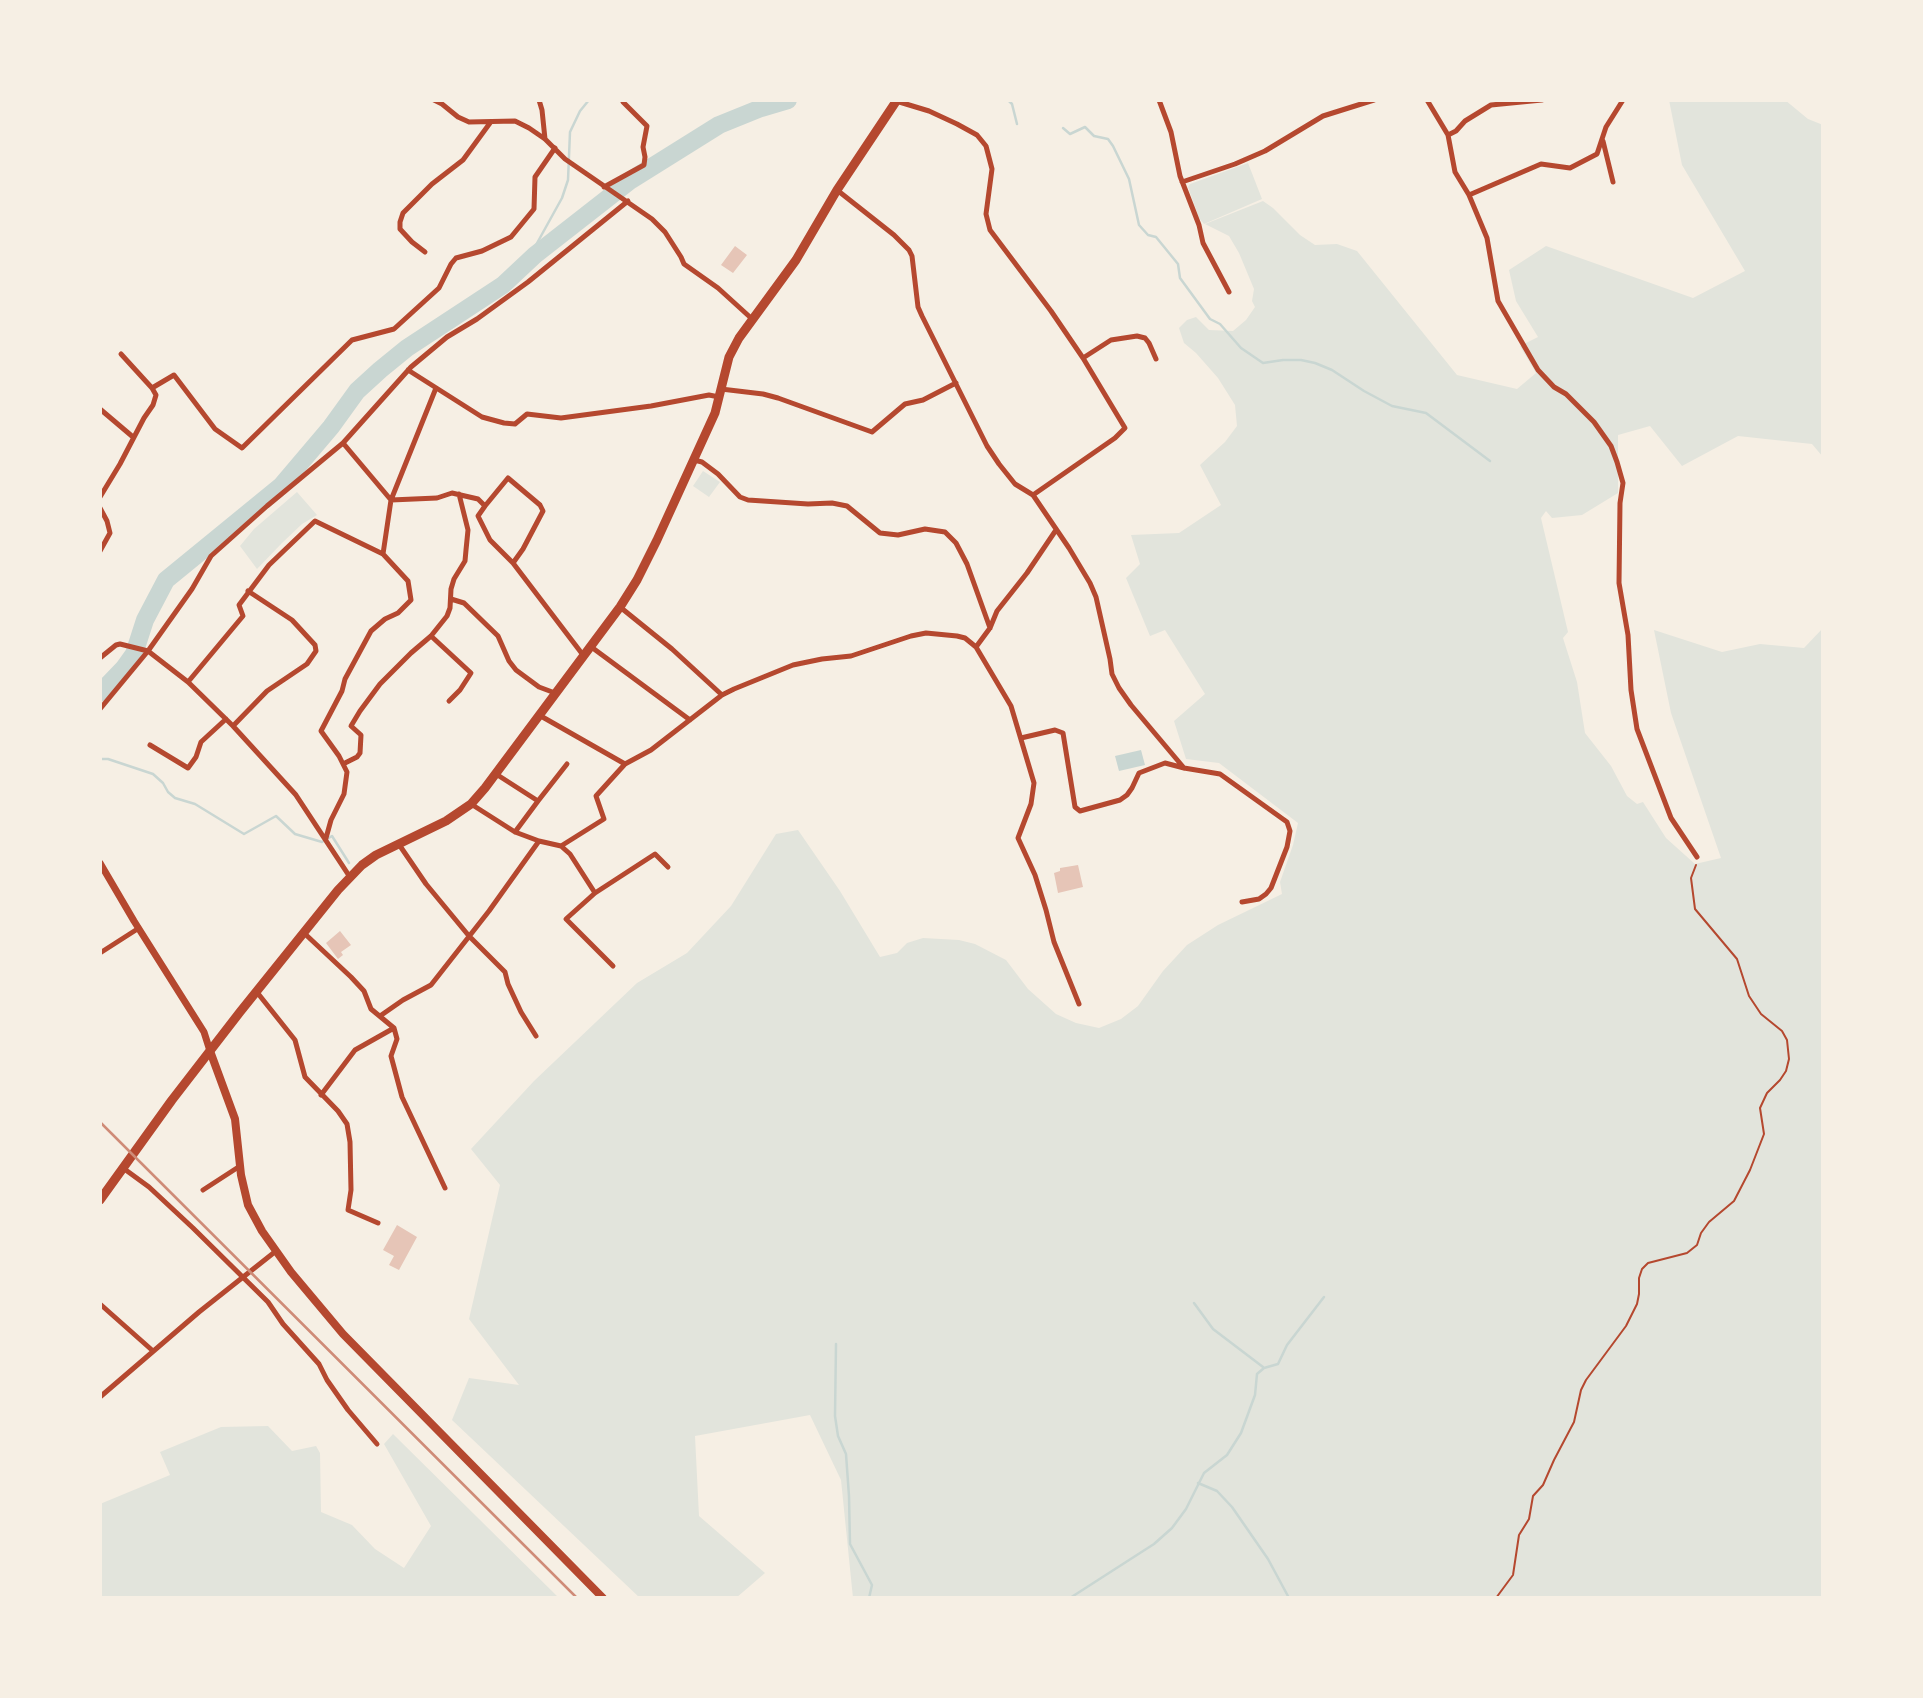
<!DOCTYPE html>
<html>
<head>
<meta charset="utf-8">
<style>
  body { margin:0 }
  #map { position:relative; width:1923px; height:1698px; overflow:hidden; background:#f6efe4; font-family:"Source Sans 3",sans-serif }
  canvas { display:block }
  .frame { position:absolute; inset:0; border:102px solid #f6efe4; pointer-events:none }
</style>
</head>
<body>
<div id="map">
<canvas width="1923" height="1698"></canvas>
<div class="frame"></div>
</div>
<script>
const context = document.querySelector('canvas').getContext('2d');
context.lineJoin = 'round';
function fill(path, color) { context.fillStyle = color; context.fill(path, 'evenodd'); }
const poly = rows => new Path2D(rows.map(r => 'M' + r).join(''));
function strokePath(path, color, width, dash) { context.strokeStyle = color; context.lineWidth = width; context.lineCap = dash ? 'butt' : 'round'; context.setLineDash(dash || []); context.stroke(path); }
fill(poly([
  [1669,100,1785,100,1808,119,1823,125,1823,457,1812,444,1738,436,1682,466,1650,426,1618,435,1618,493,1582,515,1552,518,1546,511,1541,518,1568,632,1563,638,1577,682,1585,733,1611,766,1627,796,1637,804,1643,802,1666,838,1695,864,1721,858,1671,713,1654,630,1722,652,1760,644,1804,648,1823,628,1823,1598,853,1598,841,1480,810,1415,695,1436,699,1516,765,1573,736,1598,640,1598,452,1420,469,1378,519,1385,469,1319,500,1185,471,1149,534,1081,637,983,687,953,731,906,776,834,798,830,840,891,880,957,897,953,907,943,923,938,959,940,975,944,1006,960,1028,989,1056,1014,1076,1023,1099,1028,1121,1019,1138,1006,1163,971,1187,945,1218,925,1282,894,1280,882,1293,845,1298,823,1219,763,1186,759,1174,721,1205,694,1165,630,1150,636,1126,578,1140,564,1131,535,1179,533,1221,505,1200,465,1225,442,1237,426,1235,405,1218,378,1196,353,1184,343,1179,328,1187,320,1196,317,1209,330,1233,331,1246,320,1255,307,1252,301,1254,289,1239,253,1229,236,1205,224,1263,201,1273,208,1300,235,1315,245,1337,244,1357,251,1457,375,1517,389,1536,373,1520,346,1538,337,1516,301,1509,270,1546,246,1693,298,1745,271,1682,165],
  [1248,163,1262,199,1204,224,1199,218,1188,187,1190,184],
  [703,471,720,482,709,497,693,486],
  [297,492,317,515,302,524,282,543,257,569,240,546,254,529],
  [268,1426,292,1451,316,1446,320,1453,321,1512,352,1525,375,1549,404,1568,431,1526,384,1444,393,1434,559,1598,100,1598,100,1504,170,1475,160,1452,221,1427]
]), '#e2e4dc');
fill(poly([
  [1141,750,1145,765,1119,771,1115,756]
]), '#c9d6d2');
strokePath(poly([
  [1008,100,1012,104,1017,124],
  [1063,128,1070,134,1085,127,1094,136,1108,139,1113,146,1129,179,1139,225,1148,235,1156,237,1178,264,1180,278,1210,319,1220,324,1241,348,1263,363,1283,360,1301,360,1315,363,1332,370,1364,391,1392,406,1426,413,1490,461],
  [535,255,536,245,562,198,568,180,570,132,580,111,589,100],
  [100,759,108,759,153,774,163,783,168,792,175,798,195,804,244,834,276,816,295,834,322,842,332,836,349,863],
  [1194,1303,1213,1329,1263,1367],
  [836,1344,835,1416,838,1436,846,1454,849,1496,850,1544,872,1585,869,1598],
  [1198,1483,1217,1491,1232,1507,1268,1559,1289,1598],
  [1070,1598,1154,1544,1172,1528,1186,1509,1204,1473,1227,1455,1241,1433,1255,1395,1257,1374,1264,1368,1278,1364,1287,1345,1324,1297]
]), '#c9d6d2', 2.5);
strokePath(poly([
  [100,693,124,668,134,654,145,620,166,580,281,486,331,427,357,391,380,370,407,348,503,285,535,255,631,180,719,125,761,108,788,100]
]), '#c9d6d2', 18);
fill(poly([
  [735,246,747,255,733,273,721,265],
  [1078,865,1083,887,1058,893,1054,873,1060,871,1060,868],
  [340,931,351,945,341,952,343,955,338,959,326,943],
  [397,1225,417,1237,399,1270,389,1265,394,1256,383,1250]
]), '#e6c5b7');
strokePath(poly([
  [1496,1598,1513,1575,1519,1535,1529,1519,1533,1496,1543,1485,1554,1460,1574,1422,1581,1390,1586,1380,1626,1326,1637,1304,1639,1294,1639,1278,1642,1269,1648,1263,1687,1253,1697,1245,1701,1233,1709,1222,1734,1201,1750,1170,1764,1134,1760,1108,1767,1093,1780,1080,1786,1071,1789,1059,1787,1040,1782,1031,1761,1014,1749,996,1737,959,1695,909,1691,878,1696,865]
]), '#b5482f', 2);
strokePath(poly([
  [434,100,442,104,458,117,469,122,515,121,529,128,545,139,565,159,652,219,665,232,681,257,684,264,718,288,751,318],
  [539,100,542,110,545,139],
  [1159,100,1171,132,1180,176,1199,225,1203,243,1229,292],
  [1427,100,1448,135,1455,172,1469,195,1487,238,1498,301,1538,370,1554,387,1566,394,1594,422,1611,446,1617,462,1623,483,1620,503,1619,583,1628,635,1631,690,1637,729,1671,818,1697,857],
  [896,101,929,111,957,124,977,135,986,146,992,169,986,214,990,230,1051,311,1083,358,1125,428,1115,438,1033,495],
  [1448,135,1456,131,1465,121,1491,105,1542,100],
  [1603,141,1613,182],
  [1182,182,1235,164,1265,151,1323,116,1374,100],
  [604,187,644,165,645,157,643,147,647,126,623,102,624,100],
  [837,190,894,235,909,250,912,256,918,307,922,316,987,446,999,464,1015,484,1033,495,1069,548,1090,583,1096,597,1110,659,1112,674,1119,688,1131,705,1184,768],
  [1469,195,1541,164,1570,168,1597,154,1606,127,1623,100],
  [425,252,412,242,400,229,400,222,403,213,432,184,463,160,490,123],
  [121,354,152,388],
  [1083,358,1111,340,1137,336,1145,338,1149,343,1156,359],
  [408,370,482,417,504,423,515,424,527,414,561,418,651,406,709,395,719,397],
  [721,389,763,394,778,398,872,432,905,404,923,400,956,383],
  [100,409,133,437],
  [343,443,391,500,436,388],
  [694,460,702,462,718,474,740,497,748,500,808,504,832,503,847,506,880,533,898,535,925,529,945,532,956,543,967,564,990,628],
  [100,497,120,464,144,418,153,405,156,395,152,388,174,375,215,429,242,448,352,340,394,329,439,288,451,264,456,258,482,251,511,237,534,209,535,177,555,148],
  [485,506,508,478,540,505,543,511,523,549,513,563],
  [100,508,107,521,110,533,100,551],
  [451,599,464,603,498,636,509,661,516,670,539,687,555,693],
  [620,607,672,649,722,695],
  [431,636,471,673,460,690,449,701],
  [590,646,690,720],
  [976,647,990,628,997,611,1027,573,1056,530],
  [100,658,116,645,120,644,148,651,188,682,233,726,296,795,350,877],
  [188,682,243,616,239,605,269,565,315,521,383,554],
  [100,709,148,651,192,589,211,556,267,506,343,443,411,367,447,337,477,319,528,282,628,201],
  [539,715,625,764],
  [233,726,267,691,307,664,316,651,315,645,292,620,248,591],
  [1021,738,1055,730,1063,733,1075,807,1080,811,1120,800,1127,795,1132,788,1139,773,1165,763,1184,768,1220,774,1287,822,1290,831,1287,847,1271,888,1266,894,1259,899,1242,902],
  [150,745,188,768,196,757,201,742,226,719],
  [343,764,357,757,360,753,361,735,351,726,360,711,380,684,411,653,431,636,447,616,450,608,451,589,454,579,465,561,466,550,468,530,459,494],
  [496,774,538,801,515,832],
  [538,801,567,764],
  [471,804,515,832,539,841],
  [326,838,331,820,344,794,347,772,339,756,321,731,342,691,345,679,371,631,385,619,398,613,411,600,408,581,383,554,391,500,437,498,452,493,478,499,485,506,478,516,490,540,513,563,583,655],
  [398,843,426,884,469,936,505,972,508,984,521,1012,536,1036],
  [561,846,570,854,595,893,566,919,613,966],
  [595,893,655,854,668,867],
  [304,933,351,977,364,991,371,1009,394,1028,397,1039,391,1056,402,1097,445,1188],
  [100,953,139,928],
  [256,991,295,1040,305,1077,338,1111,347,1124,350,1142,351,1190,348,1210,378,1223],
  [380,1016,403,1000,431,985,489,911,539,841,561,846,604,819,596,796,625,764,651,750,722,695,734,689,793,665,822,659,851,656,911,636,926,633,957,636,965,638,976,647,1011,706,1034,783,1031,804,1018,838,1035,875,1046,910,1054,942,1079,1004],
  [321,1095,355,1050,394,1028],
  [123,1168,149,1187,193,1228,268,1302,283,1324,319,1364,327,1380,348,1410,377,1444],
  [203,1190,240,1166],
  [100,1304,153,1351],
  [100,1397,199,1312,276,1251]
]), '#b5482f', 5);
strokePath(poly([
  [100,863,134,921,204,1032,210,1051]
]), '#b5482f', 7);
strokePath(poly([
  [210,1051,235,1119,241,1175,248,1205,262,1231,291,1272,343,1334,603,1598]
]), '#b5482f', 8);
strokePath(poly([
  [100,1200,172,1100,240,1012,338,890,362,865,376,855,446,821,471,804,485,788,620,607,637,580,657,540,715,413,729,357,739,338,796,260,837,190,897,100]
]), '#b5482f', 9);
strokePath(poly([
  [100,1122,577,1598]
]), '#cf8b77', 2.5);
</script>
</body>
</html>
